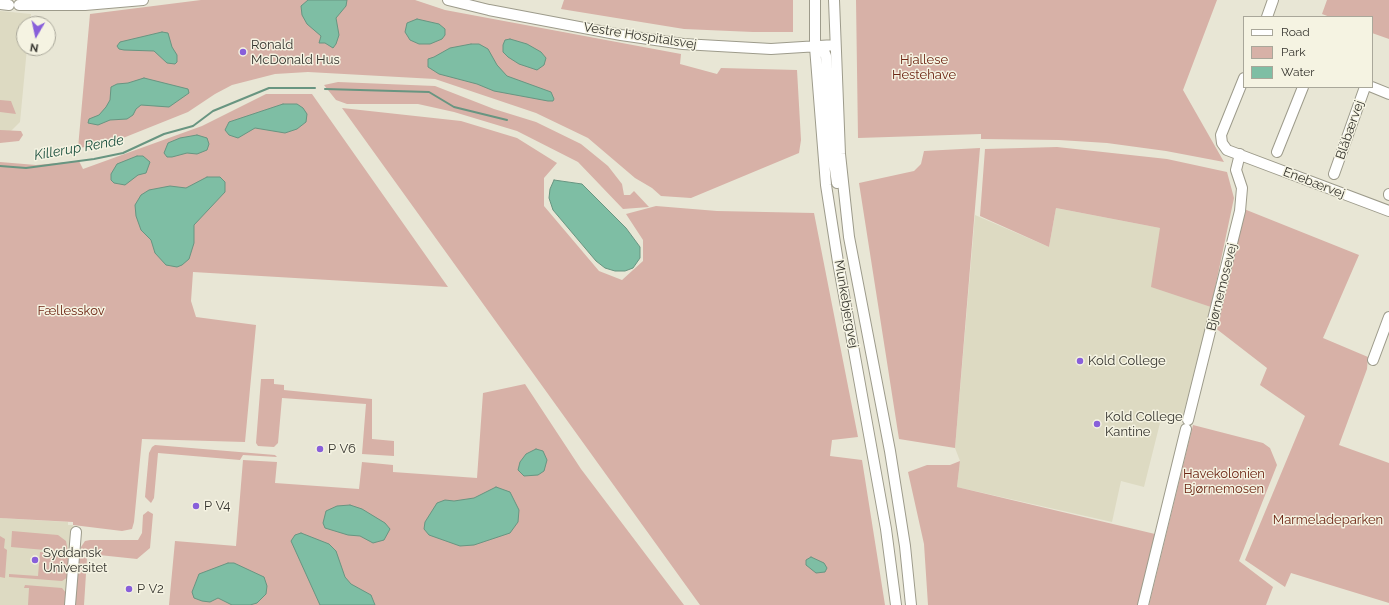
<!DOCTYPE html>
<html>
<head>
<meta charset="utf-8">
<style>
  body { margin:0 }
  #map { position:relative; width:1389px; height:605px; overflow:hidden; background:#e8e6d5; font-family:Raleway,sans-serif }
  canvas { display:block }
  .legend { position:absolute; left:1243px; top:16px; width:130px; height:72px; box-sizing:border-box; background:#f5f3e2; border:1px solid #a9a79a; margin:0; padding:5px 7px; list-style:none; font-size:12px; color:#36352f }
  .legend li { display:flex; align-items:center; gap:8px; height:20px }
  .legend b { width:20px; border:1px solid #a9a79a }
  .north { position:absolute; left:16px; top:16px; width:40px; height:40px; box-sizing:border-box; background:#f5f3e2; border:1px solid #a9a79a; border-radius:50%; rotate:189deg; font-size:11px; font-weight:700; line-height:16px; text-align:center; color:#36352f }
  .north::after { content:''; display:block; margin:auto; width:14px; height:18px; background:#885fda; clip-path:polygon(50% 0,100% 100%,50% 72%,0 100%) }
</style>
</head>
<body>
<div id="map">
<canvas width="1389" height="605"></canvas>
<ul class="legend">
<li><b style="height:5px;background:#fff"></b>Road</li>
<li><b style="height:11px;background:#d7b1a7"></b>Park</li>
<li><b style="height:11px;background:#7ebea4"></b>Water</li>
</ul>
<div class="north">N</div>
</div>
<script>
const context = document.querySelector('canvas').getContext('2d');
context.lineJoin = 'round';
function fill(path, color) { context.fillStyle = color; context.fill(path, 'evenodd'); }
const poly = rows => new Path2D(rows.map(r => 'M' + r).join(''));
function strokePath(path, color, width, dash) { context.strokeStyle = color; context.lineWidth = width; context.lineCap = dash ? 'butt' : 'round'; context.setLineDash(dash || []); context.stroke(path); }
function label(font, color, halo, rows, align = 'center') {
  context.font = font + ' Raleway,sans-serif'; context.lineWidth = 3; context.setLineDash([]); context.textBaseline = 'middle'; context.strokeStyle = halo; context.fillStyle = color; for (const [text, x, y, turn = 0] of rows) {
    context.save(); context.translate(x, y); context.rotate((+turn || 0) * Math.PI / 180); context.textAlign = isNaN(turn) ? turn : align; if (halo) context.strokeText(text, 0, 0); context.fillText(text, 0, 0); context.restore();
  }
}
fill(poly([
  [0,11,31,14,30,24,24,24,24,48,27,48,20,122,0,142],
  [1056,208,1160,228,1211,307,1182,419,1162,415,1144,487,1121,481,1112,522,957,487,960,461,955,448,975,215,1049,247],
  [0,518,68,522,68,525,73,525,66,605,0,605]
]), '#dddac2');
fill(poly([
  [201,0,415,0,445,10,681,54,680,64,717,74,721,68,797,70,801,140,799,153,691,198,661,196,652,188,635,178,588,138,536,113,435,79,308,72,275,74,232,85,215,94,188,112,118,140,100,145,78,148,90,14],
  [564,0,793,0,793,32,753,32,684,29,561,9],
  [856,0,1217,0,1183,90,1224,162,1166,151,1107,143,1059,140,981,139,981,134,858,138],
  [1327,0,1389,0,1389,39,1372,33,1372,17,1330,17,1322,14],
  [338,82,435,86,494,109,536,122,581,144,608,166,622,184,624,195,630,195,634,191,649,207,623,209,578,162,517,131,454,112,418,104,347,104,336,100,324,85],
  [266,94,312,94,448,287,193,272,191,301,196,317,256,325,245,442,142,439,134,522,132,529,122,531,73,525,73,522,0,518,0,162,36,165,79,161,83,169,202,126],
  [0,100,11,101,16,114,0,112],
  [342,108,461,121,517,138,557,163,544,178,544,206,599,271,622,280,643,261,643,240,626,214,656,206,717,211,814,213,858,437,832,440,830,456,862,460,885,605,700,605],
  [0,130,21,131,23,135,19,141,0,143],
  [1057,147,1167,159,1227,172,1234,198,1211,307,1151,287,1160,228,1056,208,1049,247,980,216,985,149],
  [980,148,955,448,899,439,859,183,914,171,921,164,924,151],
  [1244,209,1359,255,1323,338,1368,357,1367,369,1339,445,1389,463,1389,603,1291,573,1285,587,1245,560,1305,416,1260,385,1267,368,1214,327],
  [261,379,274,379,274,384,284,385,284,390,372,399,372,439,394,441,394,456,362,454,366,404,282,398,278,443,274,447,258,446,256,443],
  [525,384,581,469,684,605,169,605,175,541,236,546,243,460,277,462,275,483,359,489,362,462,393,465,393,472,477,478,483,393],
  [1193,425,1263,443,1270,448,1277,465,1239,561,1273,587,1266,605,1149,605],
  [155,445,275,455,277,457,243,455,240,460,158,453,154,498,151,503,145,497,149,453,152,447],
  [960,461,957,487,1155,534,1138,605,928,605,924,544,908,472,927,465,950,465],
  [148,511,153,514,150,548,137,559,80,553,81,547,85,541,90,540,138,540,142,533,143,515],
  [12,531,58,535,66,541,68,552,11,547],
  [0,536,5,539,4,548,7,550,5,578,0,577],
  [40,552,68,555,68,577,62,581,9,577,9,574,38,576],
  [79,557,87,558,84,605,74,605],
  [25,585,62,588,67,594,66,605,28,605,29,588,24,588]
]), '#d7b1a7');
const water = poly([
  [308,0,347,0,346,6,336,18,339,35,336,44,333,48,325,43,319,43,321,36,307,24,302,15,301,6,308,0],
  [417,19,439,24,445,29,445,35,442,39,430,44,419,44,410,40,405,32,407,23,417,19],
  [162,32,168,33,172,47,177,55,177,62,175,64,167,63,154,51,124,50,119,49,117,46,120,42,162,32],
  [510,39,527,44,541,52,546,58,544,65,537,70,519,64,508,57,503,52,503,45,505,40,510,39],
  [471,44,479,44,488,49,497,65,507,76,551,92,554,99,553,101,548,101,494,91,477,84,439,74,428,67,428,59,434,57,450,48,471,44],
  [144,78,188,89,189,93,169,107,141,105,136,109,133,115,127,119,110,120,98,125,88,123,89,119,99,115,106,107,110,100,111,87,117,84,128,83,144,78],
  [283,104,297,104,303,108,307,114,306,122,297,129,285,133,255,128,238,138,229,135,225,130,229,122,283,104],
  [197,135,207,138,209,144,207,150,197,154,187,153,172,157,167,157,164,153,168,143,180,138,197,135],
  [137,156,143,156,150,162,146,173,138,175,125,185,114,183,111,180,111,174,117,164,137,156],
  [207,177,220,177,225,182,225,192,194,225,194,243,189,259,182,265,177,267,166,265,155,253,151,240,141,230,136,216,135,205,141,195,149,190,170,186,186,188,207,177],
  [554,180,582,184,626,228,640,247,640,258,633,268,625,271,615,271,605,268,596,261,553,210,549,198,550,189,554,180],
  [536,449,543,451,547,460,544,471,538,475,524,476,518,470,520,462,526,454,536,449],
  [496,487,510,492,519,510,518,522,510,533,474,545,460,546,429,535,424,529,425,522,437,503,445,500,454,501,474,498,496,487],
  [350,505,362,509,385,523,390,529,384,540,373,543,360,536,348,535,325,528,323,523,326,511,337,506,350,505],
  [301,533,329,544,336,551,345,577,351,584,371,595,375,605,320,605,291,541,295,535,301,533],
  [811,557,824,563,827,568,825,572,816,573,806,565,806,560,811,557],
  [228,563,234,563,264,577,267,586,266,594,257,603,250,605,232,605,218,598,210,602,202,601,194,598,192,592,199,574,228,563]
]);
fill(water, '#7ebea4');
strokePath(water, '#689581', 1);
strokePath(poly([
  [325,89,429,92,454,107,507,120],
  [0,166,26,168,94,159,123,153,164,134,193,126,213,111,269,88,315,88]
]), '#689581', 2);
const minor = poly([
  [448,0,489,10,621,35,683,44,771,49,835,45],
  [815,0,815,47,826,185,838,262,886,529,896,605],
  [834,0,840,154,849,237,890,451,905,546,911,605],
  [0,4,9,5],
  [19,5,85,5,143,0],
  [1267,17,1273,0],
  [815,47,824,51,826,56,830,135,837,183],
  [1244,78,1221,135,1222,143,1227,150,1389,211],
  [1372,87,1389,94],
  [1277,152,1303,87],
  [1334,174,1365,87],
  [1389,195,1389,194],
  [1373,360,1389,317],
  [1188,420,1240,211,1242,188,1236,170,1240,154],
  [70,605,76,532],
  [1143,605,1186,429]
]);
strokePath(minor, '#9d9b8b', 12);
strokePath(minor, '#fff', 10);
for (const [x, y, r, color] of [
  [243,52,4,"#885fda"],
  [1080,361,4,"#885fda"],
  [1097,424,4,"#885fda"],
  [320,449,4,"#885fda"],
  [196,506,4,"#885fda"],
  [35,560,4,"#885fda"],
  [129,589,4,"#885fda"]
]) { const dot = new Path2D(); dot.arc(x, y, r, 0, 2 * Math.PI); context.fillStyle = color; context.fill(dot); strokePath(dot, '#f5f3e2', 1.5); }
label('13px', '#36352f', '#f5f3e2', [
  ["Vestre Hospitalsvej",640,36,9],
  ["Blåbærvej",1350,130,-71],
  ["Enebærvej",1314,183,21],
  ["Bjørnemosevej",1222,287,-76],
  ["Munkebjergvej",846,304,80]
]);
label('13px', '#36352f', '#f5f3e2', [
  ["Ronald",251,45],
  ["McDonald Hus",251,60],
  ["Kold College",1088,361],
  ["Kold College",1105,417],
  ["Kantine",1105,432],
  ["P V6",328,449],
  ["P V4",204,506],
  ["Syddansk",43,553],
  ["Universitet",43,568],
  ["P V2",137,589]
], 'left');
label('13px', '#6d2614', '#f5f3e2', [
  ["Hjallese",924,60],
  ["Hestehave",924,75],
  ["Fællesskov",71,311],
  ["Havekolonien",1224,474],
  ["Bjørnemosen",1224,489],
  ["Marmeladeparken",1328,520]
]);
label('italic 14px', '#1a4e3d', '#f5f3e2', [
  ["Killerup Rende",79,148,-10]
]);
</script>
</body>
</html>
